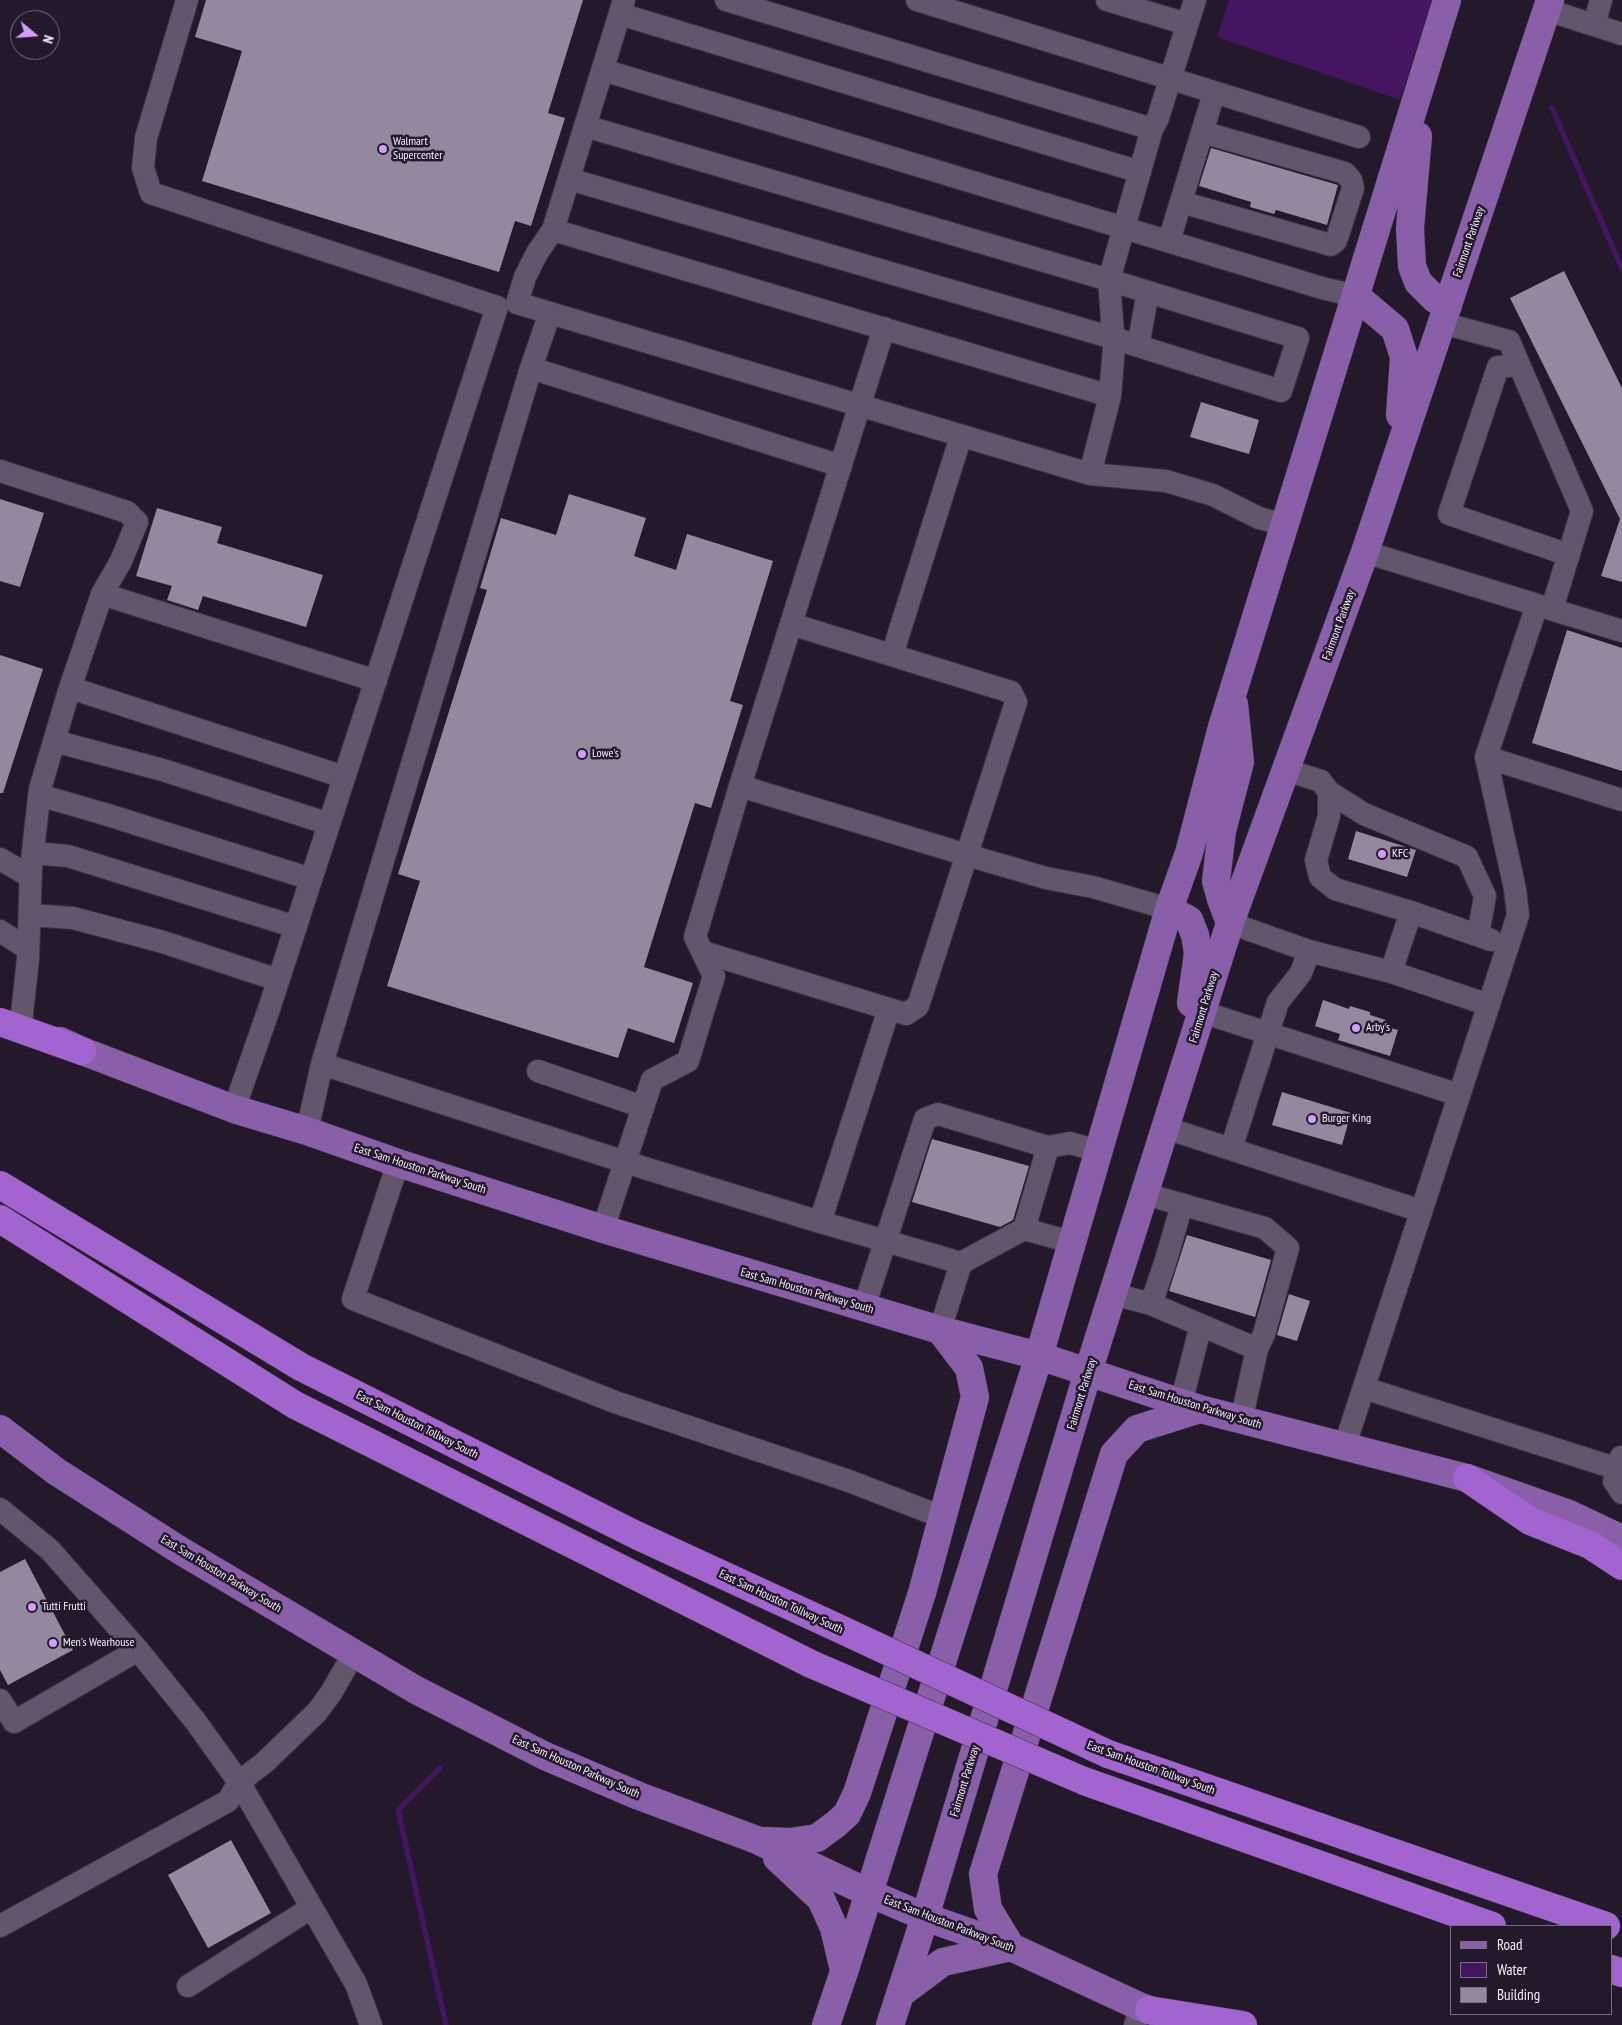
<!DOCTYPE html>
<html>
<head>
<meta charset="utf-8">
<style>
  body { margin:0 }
  #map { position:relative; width:1622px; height:2025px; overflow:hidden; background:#23192b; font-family:"PT Sans Narrow",sans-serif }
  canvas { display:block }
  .legend { position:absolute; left:1450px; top:1925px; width:162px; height:90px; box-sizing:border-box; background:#23192b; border:1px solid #776f7f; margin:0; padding:6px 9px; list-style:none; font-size:15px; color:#f5effc }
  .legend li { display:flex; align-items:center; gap:10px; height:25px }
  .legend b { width:25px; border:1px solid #776f7f }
  .north { position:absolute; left:10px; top:10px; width:50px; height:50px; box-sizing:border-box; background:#23192b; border:1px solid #776f7f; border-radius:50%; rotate:108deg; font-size:14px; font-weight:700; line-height:20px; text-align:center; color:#f5effc }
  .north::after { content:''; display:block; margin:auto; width:18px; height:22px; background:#d29dfd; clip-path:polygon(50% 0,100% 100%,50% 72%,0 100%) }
</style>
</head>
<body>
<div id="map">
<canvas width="1622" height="2025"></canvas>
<ul class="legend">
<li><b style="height:6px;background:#885fa8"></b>Road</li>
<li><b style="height:14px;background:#441661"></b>Water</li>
<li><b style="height:14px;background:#94889f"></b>Building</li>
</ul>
<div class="north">N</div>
</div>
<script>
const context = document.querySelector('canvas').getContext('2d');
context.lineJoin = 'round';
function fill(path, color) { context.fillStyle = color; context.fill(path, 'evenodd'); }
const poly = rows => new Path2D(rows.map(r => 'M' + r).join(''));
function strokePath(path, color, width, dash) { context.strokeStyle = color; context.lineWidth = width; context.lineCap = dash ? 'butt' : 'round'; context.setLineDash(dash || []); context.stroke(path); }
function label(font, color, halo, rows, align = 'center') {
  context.font = font + ' "PT Sans Narrow",sans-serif'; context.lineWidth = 5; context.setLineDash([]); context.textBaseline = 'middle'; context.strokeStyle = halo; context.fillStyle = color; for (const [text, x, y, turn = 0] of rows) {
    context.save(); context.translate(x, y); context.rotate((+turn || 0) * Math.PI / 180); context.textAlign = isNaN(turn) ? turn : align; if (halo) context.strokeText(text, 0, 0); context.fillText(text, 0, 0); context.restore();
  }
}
fill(poly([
  [1229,0,1432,0,1400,100,1217,37]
]), '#441661');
strokePath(poly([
  [1552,108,1622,269],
  [440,1768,398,1810,446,2025]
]), '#441661', 5.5);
fill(poly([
  [206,0,583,0,548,113,565,118,531,226,515,221,499,272,202,181,242,51,195,37],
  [1211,148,1338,185,1327,225,1276,210,1274,214,1250,207,1251,202,1199,186],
  [1564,271,1622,388,1622,582,1601,576,1620,519,1510,298],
  [1201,402,1259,420,1249,454,1190,437],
  [569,494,646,518,634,556,676,570,687,534,773,561,730,701,743,705,711,808,695,803,644,967,693,983,674,1043,628,1028,618,1058,387,986,420,881,398,874,487,590,480,588,501,518,556,535],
  [0,499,44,513,20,587,0,581],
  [157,508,222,527,217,543,323,575,306,627,203,596,198,610,167,600,172,586,136,576],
  [1567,630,1622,648,1622,771,1532,743],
  [0,655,43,669,3,793,0,793],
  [1356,831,1416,850,1407,877,1348,859],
  [1323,1000,1349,1009,1350,1006,1370,1012,1370,1015,1386,1020,1384,1026,1398,1030,1390,1056,1338,1040,1340,1034,1315,1026],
  [1282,1092,1351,1113,1342,1145,1272,1125],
  [932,1139,1029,1166,1013,1220,1000,1227,912,1202],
  [1187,1235,1271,1260,1255,1317,1169,1291],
  [1289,1294,1310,1301,1297,1341,1277,1335],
  [25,1559,73,1650,8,1685,0,1670,0,1572],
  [231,1840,271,1913,208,1948,168,1875]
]), '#94889f');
const minor = poly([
  [187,0,146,138,143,168,151,193,497,307,269,1009,234,1109],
  [624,0,553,230,1110,396],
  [726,0,1152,129],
  [917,0,1359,137],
  [1107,0,1187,24],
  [1547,10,1622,34],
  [620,14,1140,172],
  [1594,25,1601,0],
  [603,70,1322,288,1356,296],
  [569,179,1113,338,1281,391,1298,338,1109,280,585,126],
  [1181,202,1331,245,1336,241,1353,188,1351,180,1345,173,1202,132],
  [1169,241,1214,93],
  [550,313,517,303,525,277,537,253,553,230],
  [1442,323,1509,341,1582,511,1552,609],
  [1138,346,1148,292],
  [1519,365,1498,367,1449,514,1569,555],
  [531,368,841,466],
  [0,471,127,512,137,522,121,561,102,594],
  [1090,474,1110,396,1114,347,1109,280,1152,129,1158,118,1195,0],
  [1365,552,1622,631],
  [892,655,961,436],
  [71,688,344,777],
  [54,741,163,770,329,824],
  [1486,757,1622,800],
  [1286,770,1321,781,1329,792,1329,816,1316,860,1320,877,1335,889,1411,912,1391,972],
  [740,786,967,855,1046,878,1093,887,1169,909],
  [1329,792,1364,814,1467,857,1485,896,1478,935],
  [39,795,108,815,311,879],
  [33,853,68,856,296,927],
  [0,859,31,877],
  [1411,912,1491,940],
  [30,915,73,918,163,942,278,980],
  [1230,923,1309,951,1391,972,1489,1005],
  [0,931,28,949],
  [703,952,889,1009],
  [1202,1012,1459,1095],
  [21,1023,28,959,31,868,40,789,68,694,102,594,376,681],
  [322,1064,625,1162,820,1222,889,1009,906,1014,918,1006,1016,702,1011,692,791,624],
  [538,1071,643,1107],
  [1166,1128,1421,1211],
  [307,1131,322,1064,531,368,550,313,1090,474,1166,481,1213,495,1259,518,1285,525],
  [1231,1149,1278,1002,1301,973,1309,951],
  [398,1163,353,1299,615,1402,849,1481,942,1517],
  [1145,1194,1265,1228,1288,1248,1264,1334,1257,1349,1241,1421],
  [820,1222,961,1263,1024,1229,1048,1147,1070,1143,1098,1151],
  [603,1229,652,1080,688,1061,704,1008,714,976,695,937,740,786,884,328],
  [1024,1229,1071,1242],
  [1113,1294,1151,1304,1257,1349],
  [1151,1304,1165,1263,1182,1205],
  [864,1307,925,1119,938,1114,1048,1147],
  [940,1330,961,1263],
  [1364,1388,1618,1469],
  [1181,1403,1201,1325],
  [1345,1445,1518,915,1515,889,1486,757,1537,605],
  [1621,1457,1614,1481,1622,1493],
  [0,1509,50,1550,138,1650,196,1722,239,1782,356,1984,371,2025],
  [0,1700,14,1722,138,1650],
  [0,1926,228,1801,239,1782,264,1763,317,1712,331,1693,354,1653],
  [188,1986,311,1908],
  [1135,2025,1141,2007]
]);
const major = poly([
  [1418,136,1410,228,1412,266,1418,282,1435,299,1448,306],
  [1356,296,1395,329,1404,357,1400,415],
  [1169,909,1189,920,1195,935,1198,953,1191,1003],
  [1230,923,1221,899,1216,881,1222,831,1240,762,1234,704],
  [60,1041,82,1051,234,1109,307,1131,398,1163,603,1229,940,1330,1039,1356,1200,1409,1467,1478,1569,1514,1622,1539],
  [0,1429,57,1472,181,1551,416,1690,545,1756,639,1796,757,1840,869,1893,925,1917,1011,1947,1141,2007,1172,2018],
  [766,1841,790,1842,817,1838,836,1824,847,1814,857,1793,922,1593,975,1397,969,1368,940,1330],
  [777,1858,821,1899,834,1928,844,1970],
  [900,1994,943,1962,1011,1947,988,1909,983,1874,1114,1454,1137,1429,1200,1409],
  [826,2025,844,1972,1039,1356,1169,909,1189,853,1222,727,1447,0],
  [890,2025,925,1917,1088,1372,1230,923,1365,552,1550,0]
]);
const highway = poly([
  [0,1022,82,1051],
  [0,1185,301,1367,636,1535,825,1622],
  [0,1219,295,1405,811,1664],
  [1467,1478,1530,1521,1590,1545,1622,1566],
  [1108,1754,1606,1926],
  [1084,1781,1492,1926],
  [1611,1969,1622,1973],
  [1149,2010,1243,2025]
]);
strokePath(minor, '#3b3342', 24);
strokePath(major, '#3b3342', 29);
strokePath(highway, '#3b3342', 29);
strokePath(minor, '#61566b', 22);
strokePath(major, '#885fa8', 28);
strokePath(highway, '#a265d0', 28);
const highwayBridge = poly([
  [825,1622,1108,1754],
  [811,1664,1084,1781]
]);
strokePath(highwayBridge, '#3b3342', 29, []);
strokePath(highwayBridge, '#a265d0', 28);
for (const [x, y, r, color] of [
  [383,149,5,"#d29dfd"],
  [582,754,5,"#d29dfd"],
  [1382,854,5,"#d29dfd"],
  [1356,1028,5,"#d29dfd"],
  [1312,1119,5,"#d29dfd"],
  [32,1607,5,"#d29dfd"],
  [53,1643,5,"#d29dfd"]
]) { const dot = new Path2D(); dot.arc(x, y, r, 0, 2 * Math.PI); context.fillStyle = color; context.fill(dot); strokePath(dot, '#23192b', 2); }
label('12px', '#f5effc', '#23192b', [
  ["Walmart",393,142],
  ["Supercenter",393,156],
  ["Lowe's",592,754],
  ["KFC",1392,854],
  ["Arby's",1366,1028],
  ["Burger King",1322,1119],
  ["Tutti Frutti",42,1607],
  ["Men's Wearhouse",63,1643]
], 'left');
label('12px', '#f5effc', '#23192b', [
  ["Fairmont Parkway",1469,242,-71],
  ["Fairmont Parkway",1339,625,-70],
  ["Fairmont Parkway",1204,1007,-73],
  ["East Sam Houston Parkway South",420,1169,18],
  ["East Sam Houston Parkway South",807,1291,16],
  ["Fairmont Parkway",1082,1394,-73],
  ["East Sam Houston Parkway South",1195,1405,17],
  ["East Sam Houston Tollway South",417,1425,27],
  ["East Sam Houston Parkway South",221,1574,31],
  ["East Sam Houston Tollway South",781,1602,25],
  ["East Sam Houston Parkway South",576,1767,24],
  ["East Sam Houston Tollway South",1151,1768,20],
  ["Fairmont Parkway",965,1781,-73],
  ["East Sam Houston Parkway South",949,1924,21]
]);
</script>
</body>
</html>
